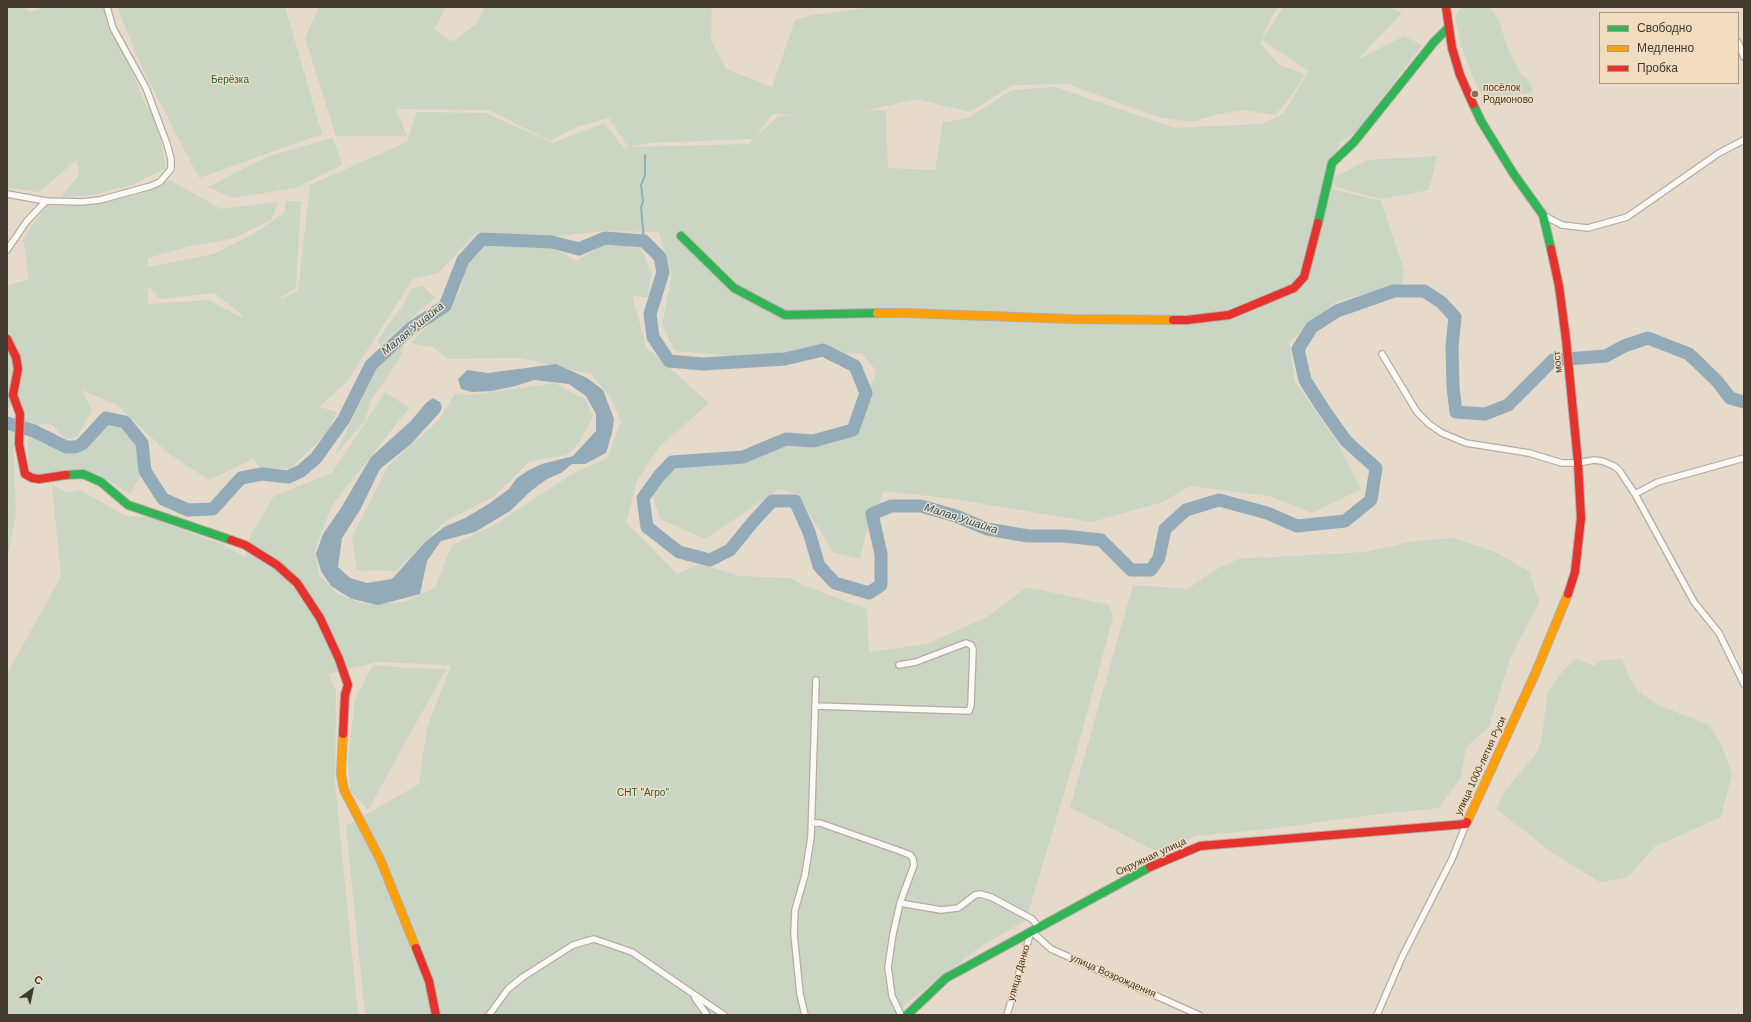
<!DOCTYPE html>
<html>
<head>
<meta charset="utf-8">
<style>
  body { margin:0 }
  #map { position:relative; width:1751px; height:1022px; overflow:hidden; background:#e6daca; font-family:Arial,sans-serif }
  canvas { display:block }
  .frame { position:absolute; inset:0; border:8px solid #423a2f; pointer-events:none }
  .legend { position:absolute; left:1599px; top:12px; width:140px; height:72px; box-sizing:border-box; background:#f1dcbf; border:1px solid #ab9b85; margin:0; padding:5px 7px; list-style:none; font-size:12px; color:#423a2f }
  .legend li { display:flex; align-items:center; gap:8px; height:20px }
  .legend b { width:20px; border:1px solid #ab9b85 }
  .north { position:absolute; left:12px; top:970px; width:40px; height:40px; -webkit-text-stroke:3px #f1dcbf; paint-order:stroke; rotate:33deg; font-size:11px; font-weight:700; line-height:16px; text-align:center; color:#423a2f }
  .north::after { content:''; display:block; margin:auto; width:14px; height:18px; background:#423a2f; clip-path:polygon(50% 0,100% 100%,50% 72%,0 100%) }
</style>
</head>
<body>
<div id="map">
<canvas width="1751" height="1022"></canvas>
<div class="frame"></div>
<ul class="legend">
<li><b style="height:5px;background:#30b455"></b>Свободно</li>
<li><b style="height:5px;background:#ff9f0a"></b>Медленно</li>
<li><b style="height:5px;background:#e5322d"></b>Пробка</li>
</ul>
<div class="north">С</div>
</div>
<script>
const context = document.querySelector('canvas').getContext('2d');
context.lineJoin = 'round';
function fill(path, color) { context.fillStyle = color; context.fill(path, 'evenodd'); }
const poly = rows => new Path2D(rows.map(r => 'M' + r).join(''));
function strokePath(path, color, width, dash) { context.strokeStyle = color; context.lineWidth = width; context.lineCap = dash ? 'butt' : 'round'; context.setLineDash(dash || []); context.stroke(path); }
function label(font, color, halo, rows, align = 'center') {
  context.font = font + ' Arial,sans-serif'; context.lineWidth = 3; context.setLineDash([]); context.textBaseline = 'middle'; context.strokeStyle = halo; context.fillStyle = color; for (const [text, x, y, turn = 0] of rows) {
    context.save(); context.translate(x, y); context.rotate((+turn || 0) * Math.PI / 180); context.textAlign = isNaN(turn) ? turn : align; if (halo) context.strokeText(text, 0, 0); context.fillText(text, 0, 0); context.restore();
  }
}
fill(poly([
  [7,7,24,7,30,12,46,7,105,7,145,103,151,111,162,146,166,168,132,185,92,195,61,197,79,175,76,160,40,192,7,188],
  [117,7,285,7,322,134,199,178,156,95,137,56],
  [319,7,446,7,435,29,453,42,476,24,485,7,712,7,711,40,726,69,772,87,795,20,813,15,873,7,1278,7,1271,18,1260,43,1279,65,1305,74,1290,98,1275,115,1244,110,1218,114,1191,122,1158,117,1068,84,1013,85,970,112,917,99,864,111,886,110,888,168,935,170,943,122,966,119,1012,90,1055,87,1175,128,1262,124,1284,113,1308,71,1262,40,1283,7,1389,7,1402,13,1357,60,1404,36,1422,45,1358,131,1339,143,1334,178,1367,160,1437,156,1429,190,1381,199,1335,187,1334,181,1333,189,1381,201,1404,270,1402,284,1337,301,1289,342,1295,382,1336,440,1361,489,1312,513,1269,496,1190,486,1163,502,1092,522,954,499,884,491,866,533,860,559,833,552,797,494,779,489,705,539,660,519,652,494,672,468,713,462,782,442,856,435,876,370,861,353,745,357,675,351,662,325,672,274,659,232,605,231,557,236,477,232,438,273,413,279,346,383,319,407,337,412,327,433,290,469,260,468,253,459,209,480,168,453,117,405,82,390,92,411,77,437,66,439,51,424,24,425,22,404,7,408,7,286,29,279,23,239,46,206,74,206,136,195,170,180,221,209,278,202,271,220,234,238,186,247,148,258,148,267,214,254,253,234,284,213,286,201,301,201,296,288,272,303,298,291,310,185,407,142,417,112,486,113,553,143,604,123,623,147,628,147,609,118,576,127,550,141,489,110,396,109,407,136,336,136,305,38],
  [772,114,798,115,778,116,756,137],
  [753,139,749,144,631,147,648,143],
  [148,286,160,299,215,293,243,316,241,317,208,300,148,304],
  [1462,7,1490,8,1499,21,1508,49,1521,74,1531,83,1532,88,1531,93,1491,98,1482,96,1472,75,1459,39,1455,17],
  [333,138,342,165,295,188,233,198,208,187,269,156],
  [485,243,551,246,576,261,607,243,641,249,651,272,648,298,632,295,646,347,709,403,659,447,637,481,626,522,677,574,700,564,740,576,790,578,805,586,867,609,869,652,927,644,987,617,1027,587,1109,605,1113,618,1076,753,1026,920,980,947,905,1004,898,1015,365,1015,346,826,419,784,427,728,451,665,377,662,328,674,336,691,335,784,358,1015,7,1015,7,674,61,576,52,485,68,493,80,490,126,516,148,517,221,544,245,557,250,536,274,496,332,473,385,392,409,408,332,505,315,550,319,575,338,594,363,604,404,602,435,588,452,545,494,525,574,473,607,458,621,422,611,398,591,374,520,358,448,359,433,347,411,343,460,293,466,262],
  [423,286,435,298,380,345,377,341,405,302,410,289],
  [401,344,404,347,398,362,371,400,365,421,335,455,360,403,375,368],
  [555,383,586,400,593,417,578,444,567,455,530,461,493,497,444,522,396,571,357,570,352,537,388,466,439,420,455,394,471,395],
  [109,421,126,431,139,452,141,474,130,494,110,481,82,469,32,474,28,465,28,437,38,439,62,450,79,454],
  [7,430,13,432,16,514,7,561],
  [1454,538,1497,553,1530,572,1539,603,1510,658,1489,727,1466,747,1461,777,1439,808,1371,815,1277,828,1196,836,1159,853,1070,807,1133,585,1188,589,1211,572,1238,559,1365,552,1415,541],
  [1576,659,1594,666,1601,660,1622,659,1629,677,1638,691,1658,705,1707,724,1720,741,1732,774,1721,817,1654,847,1627,878,1600,882,1554,854,1496,809,1507,788,1536,754,1541,742,1548,692,1563,671],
  [373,665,405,668,446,669,368,810,350,790,348,759,355,700]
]), '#cbd5c3');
fill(poly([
  [556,364,587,378,603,390,614,419,612,433,606,453,585,464,572,464,561,473,547,479,532,490,510,511,475,532,441,541,427,561,420,594,378,605,352,599,331,586,321,571,316,554,323,534,341,508,371,457,411,421,426,403,433,398,440,402,442,407,440,412,411,444,380,469,360,510,342,538,338,567,350,578,367,583,392,579,425,542,444,527,465,518,490,503,509,489,517,478,529,470,542,464,573,456,596,431,596,414,586,396,569,384,534,380,515,386,492,391,472,392,461,389,458,379,467,370,488,373]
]), '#93aab9');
strokePath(poly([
  [644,241,641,207,643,202,641,185,645,175,645,155]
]), '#93aab9', 2);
strokePath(poly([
  [7,423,34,431,66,447,76,447,82,444,106,418,125,422,142,443,145,471,163,499,188,510,213,509,241,478,262,474,288,477,301,471,316,458,344,419,371,365,411,328,445,306,463,260,482,239,552,242,579,249,605,238,644,241,660,257,663,272,650,314,653,337,669,361,703,364,785,359,823,350,855,366,866,393,853,430,813,441,786,439,743,457,672,462,659,476,643,498,647,527,679,552,710,560,730,550,752,523,772,501,795,501,809,532,819,566,835,583,869,593,881,585,881,554,872,514,891,506,921,506,956,516,987,529,1028,536,1064,536,1101,540,1131,570,1151,570,1159,558,1165,529,1186,510,1219,500,1267,513,1297,526,1345,521,1371,500,1376,468,1346,441,1322,407,1305,380,1298,349,1312,327,1337,311,1394,291,1424,291,1441,302,1455,317,1452,347,1453,387,1456,412,1485,414,1508,405,1553,360,1606,356,1624,346,1648,338,1689,354,1717,381,1730,398,1744,402]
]), '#93aab9', 13);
const street = poly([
  [1738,42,1744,57],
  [7,194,46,201,81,202,100,200,151,186,160,182,171,169,171,159,167,144,146,88,113,28,107,7],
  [1543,215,1562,225,1588,228,1627,217,1719,153,1744,140],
  [7,250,27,221,46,201],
  [1382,354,1417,412,1429,424,1442,433,1466,443,1529,453,1562,463,1578,463,1594,460,1602,461,1614,466,1619,470,1635,494,1694,602,1719,633,1744,684],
  [1635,494,1658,482,1744,458],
  [815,706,969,711,971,705,973,649,971,645,966,643,916,662,899,665],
  [812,823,820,823,900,851,910,855,913,859,914,865,900,903,893,934,888,967,892,996,901,1015],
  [900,903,941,910,958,908,975,895,980,894,991,897,1032,919,1038,926],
  [695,998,707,1015],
  [489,1015,508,989,523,977,573,945,594,939,632,952,724,1015],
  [805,1015,800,994,794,934,795,910,805,875,811,837,816,680],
  [1007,1015,1031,931,1051,949,1199,1015],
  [1377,1015,1402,957,1452,859,1466,824]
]);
const fast = poly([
  [1473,104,1481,121,1513,173,1543,215,1551,249],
  [1318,223,1332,163,1354,142,1434,42,1448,28],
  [681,236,734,288,785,315,877,313],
  [66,475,83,474,101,482,128,505,231,540],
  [907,1015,946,978,1150,867]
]);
const slow = poly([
  [877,313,906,313,1070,319,1173,320],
  [343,734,341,774,344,790,380,859,416,948],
  [1467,822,1535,674,1568,594]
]);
const jam = poly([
  [1446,7,1452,48,1460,75,1473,104],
  [1551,249,1559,286,1566,339,1578,463,1581,518,1575,572,1568,594],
  [1173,320,1187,320,1229,315,1294,288,1304,277,1318,223],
  [7,339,16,357,18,369,13,395,20,414,19,444,25,474,32,478,39,479,66,475],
  [231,540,245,545,277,565,297,583,320,618,339,659,348,685,345,695,343,734],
  [1150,867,1200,846,1466,824,1467,822],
  [416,948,429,981,436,1015]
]);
strokePath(street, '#b5aca0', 8);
strokePath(fast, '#b5aca0', 10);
strokePath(slow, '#b5aca0', 10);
strokePath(jam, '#b5aca0', 10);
strokePath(street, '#fbf9f7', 5.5);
strokePath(fast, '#30b455', 8);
strokePath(slow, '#ff9f0a', 8);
strokePath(jam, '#e5322d', 8);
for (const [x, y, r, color] of [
  [1475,94,4,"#7b7265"]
]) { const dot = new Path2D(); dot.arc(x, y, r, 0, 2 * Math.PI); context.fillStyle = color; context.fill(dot); strokePath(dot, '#f1dcbf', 1.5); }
label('10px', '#246540', '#f1dcbf', [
  ["Берёзка",230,80],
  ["СНТ \"Агро\"",643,793]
]);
label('10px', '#423a2f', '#f1dcbf', [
  ["посёлок",1483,88],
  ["Родионово",1483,100]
], 'left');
label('10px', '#423a2f', '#f1dcbf', [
  ["мост",1558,362,-95],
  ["улица 1000-летия Руси",1481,766,-65],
  ["Окружная улица",1151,857,-25],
  ["улица Данко",1019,973,-74],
  ["улица Возрождения",1113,976,24]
]);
label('italic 11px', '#16537b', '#f1dcbf', [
  ["Малая Ушайка",413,329,-39],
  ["Малая Ушайка",961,519,18]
]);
</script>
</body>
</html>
